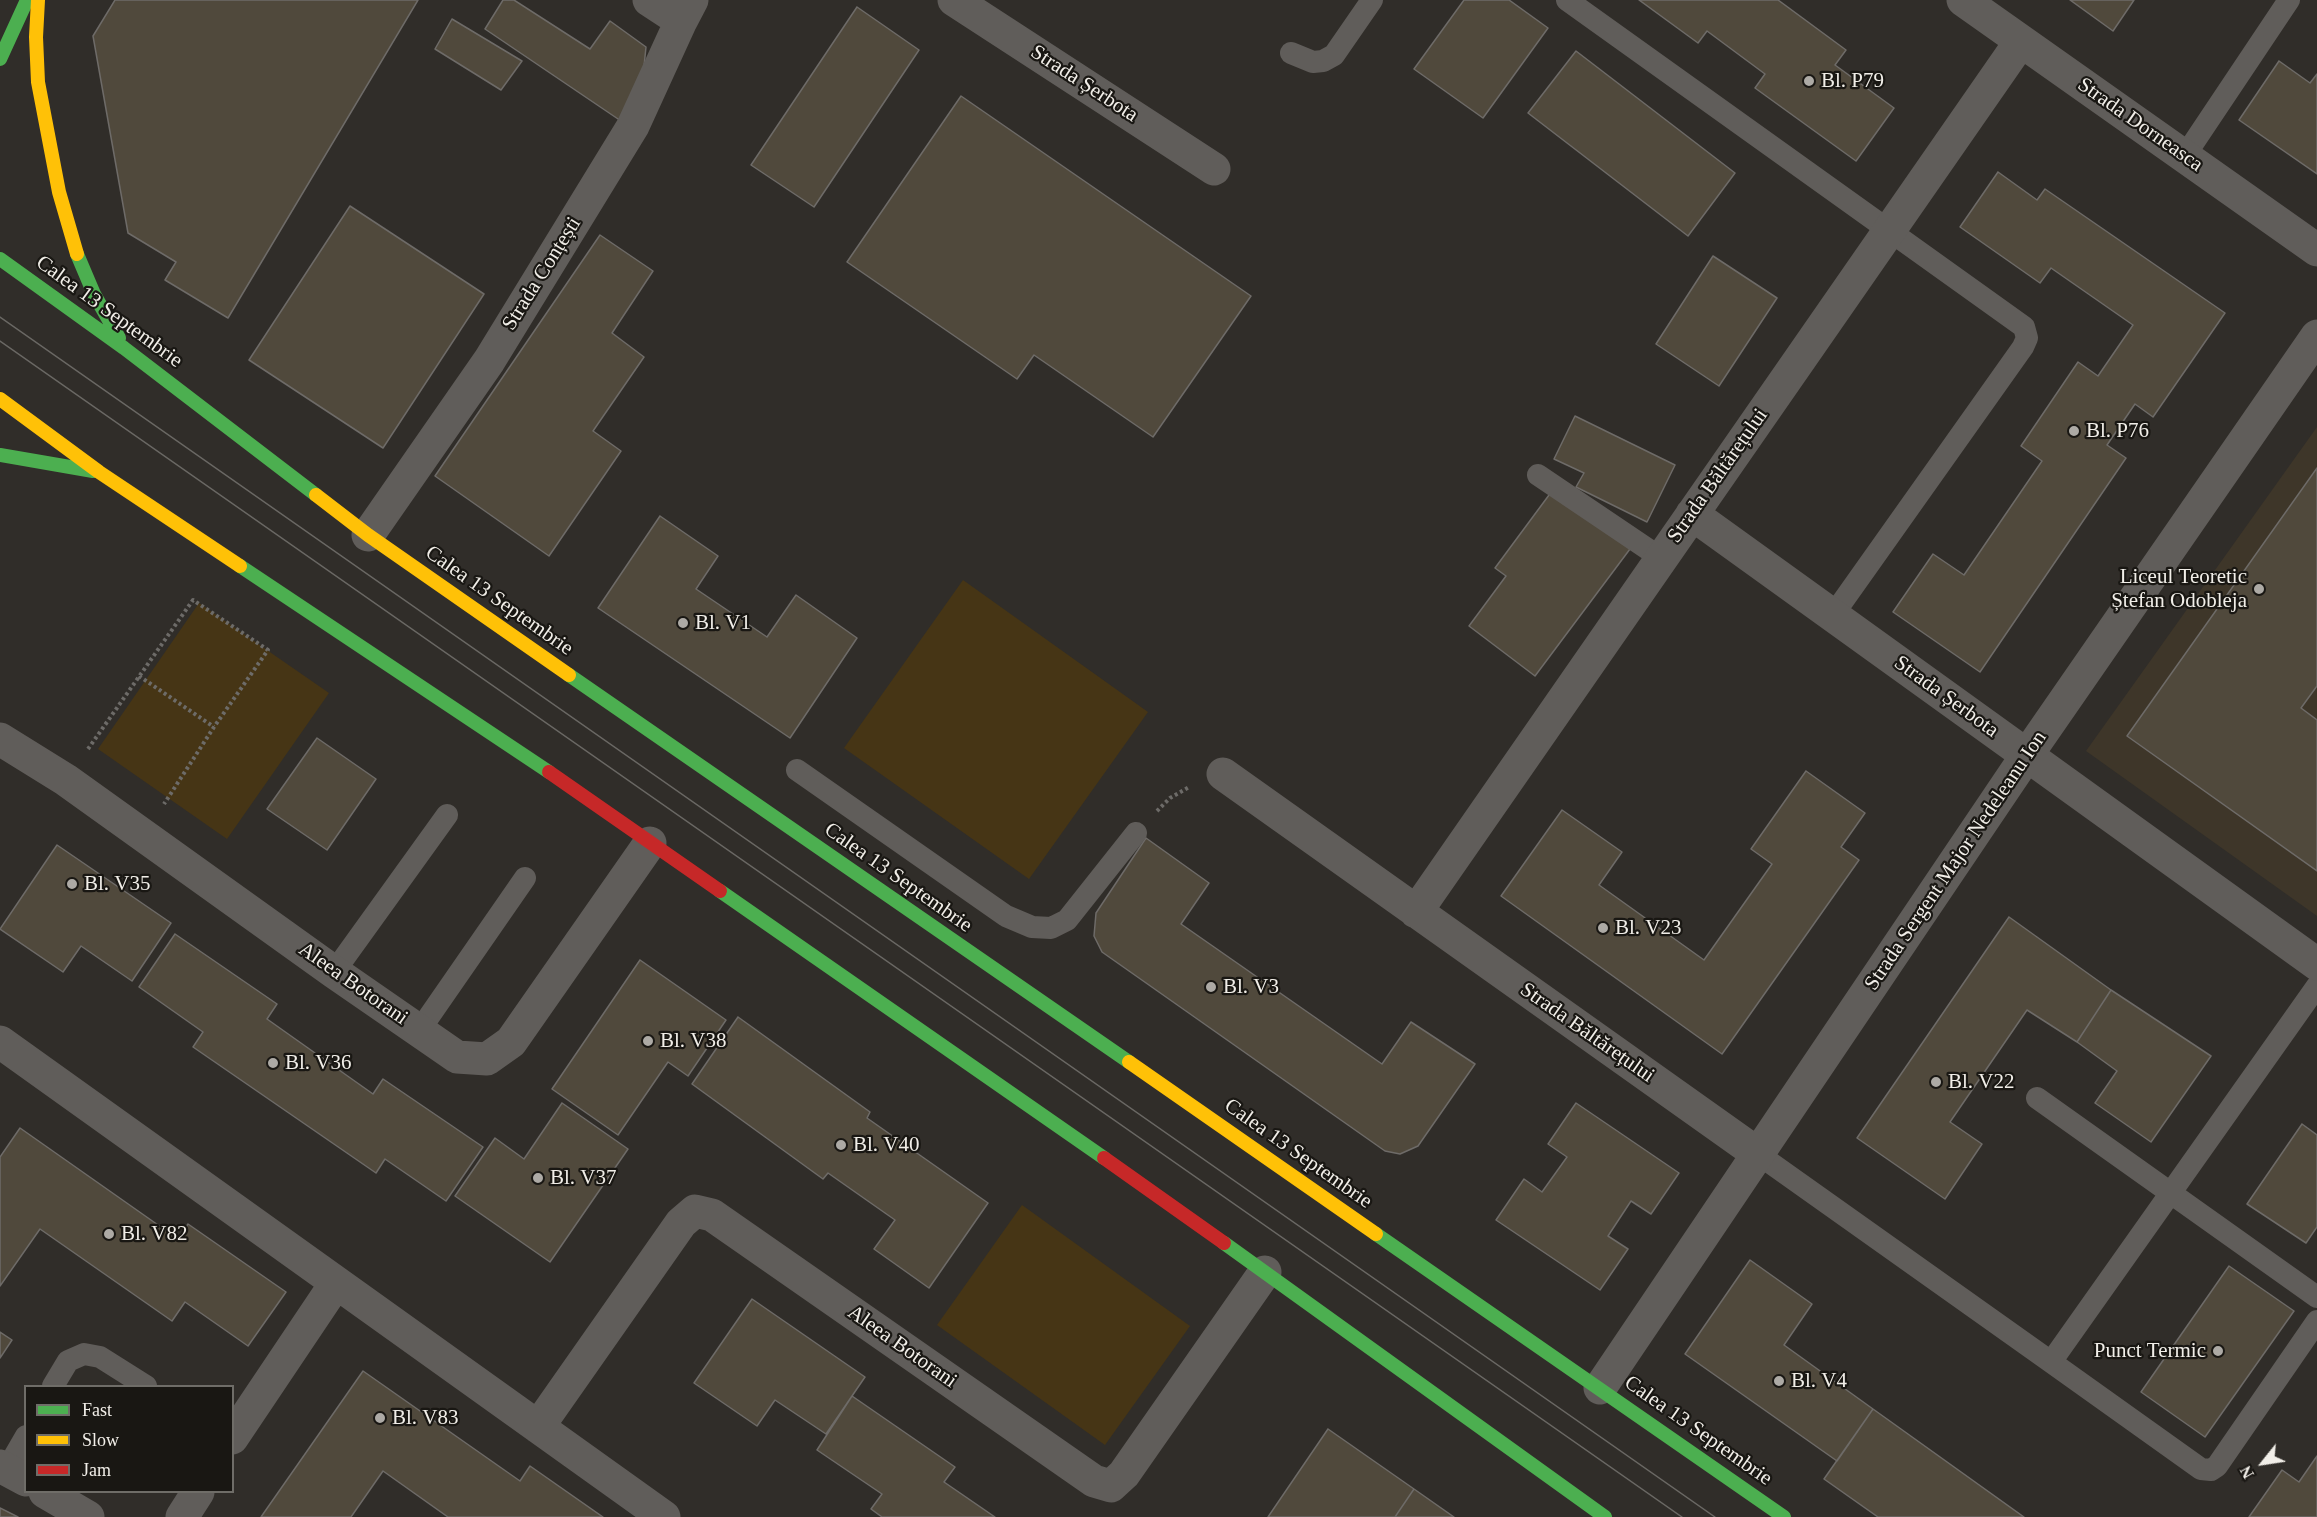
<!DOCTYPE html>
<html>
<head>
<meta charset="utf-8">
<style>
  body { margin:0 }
  #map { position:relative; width:2317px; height:1517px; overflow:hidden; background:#302d29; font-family:"Times New Roman",serif }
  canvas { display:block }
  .legend { position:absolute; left:24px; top:1385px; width:210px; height:108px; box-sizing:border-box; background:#191713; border:2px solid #6f6d68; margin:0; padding:8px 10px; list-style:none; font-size:18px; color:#f1eee8 }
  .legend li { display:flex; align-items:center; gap:12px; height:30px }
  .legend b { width:30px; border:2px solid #6f6d68 }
  .north { position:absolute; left:2233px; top:1433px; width:60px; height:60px; -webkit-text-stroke:4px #191713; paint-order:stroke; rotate:240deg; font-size:16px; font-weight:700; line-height:24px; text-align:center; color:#f1eee8 }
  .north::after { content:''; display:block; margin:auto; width:21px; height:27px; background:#f1eee8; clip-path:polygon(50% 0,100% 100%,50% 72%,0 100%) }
</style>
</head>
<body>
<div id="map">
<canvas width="2317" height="1517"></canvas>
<ul class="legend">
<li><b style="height:8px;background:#4caf50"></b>Fast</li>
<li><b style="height:8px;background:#ffc107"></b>Slow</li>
<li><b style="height:8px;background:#c62828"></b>Jam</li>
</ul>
<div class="north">N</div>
</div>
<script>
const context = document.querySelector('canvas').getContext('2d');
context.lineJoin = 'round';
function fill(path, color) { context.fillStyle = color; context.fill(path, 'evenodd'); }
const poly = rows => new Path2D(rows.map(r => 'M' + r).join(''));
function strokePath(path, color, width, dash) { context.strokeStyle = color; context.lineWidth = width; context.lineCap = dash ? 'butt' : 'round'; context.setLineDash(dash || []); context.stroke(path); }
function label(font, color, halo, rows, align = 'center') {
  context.font = font + ' "Times New Roman",serif'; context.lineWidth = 4.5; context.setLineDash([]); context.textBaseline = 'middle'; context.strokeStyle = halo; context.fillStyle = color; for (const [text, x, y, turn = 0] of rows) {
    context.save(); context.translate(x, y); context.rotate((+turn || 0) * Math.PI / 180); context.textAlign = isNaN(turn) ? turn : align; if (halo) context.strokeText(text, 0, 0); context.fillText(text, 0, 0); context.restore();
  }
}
fill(poly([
  [2317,427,2317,916,2086,751]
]), '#3e3629');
fill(poly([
  [963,580,1148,712,1029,879,844,748],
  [199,603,329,693,227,839,98,749],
  [1022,1205,1190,1326,1105,1445,937,1325]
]), '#463515');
const building = poly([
  [115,0,418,0,228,318,165,280,176,262,128,233,93,36,115,0],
  [503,0,514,0,590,49,610,21,646,47,643,76,621,121,485,29,503,0],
  [1464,0,1509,0,1548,28,1483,118,1414,69,1464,0],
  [1639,0,1778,0,1846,50,1835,65,1894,108,1856,161,1755,88,1765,74,1707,31,1698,43,1639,0],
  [2070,0,2134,0,2113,31,2070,0],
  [857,7,919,50,814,207,751,165,857,7],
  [452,19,522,61,501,90,435,49,452,19],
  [1576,51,1735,173,1688,236,1528,113,1576,51],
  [2279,61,2310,83,2317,74,2317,174,2239,120,2279,61],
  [961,96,1251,296,1153,437,1034,355,1017,379,847,262,961,96],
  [1998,172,2037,200,2045,189,2225,313,2153,417,2135,404,2107,445,2126,458,1980,672,1893,612,1933,554,1964,575,2042,461,2021,446,2078,362,2098,376,2133,325,2051,268,2040,283,1960,227,1998,172],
  [350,206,484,294,383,448,249,360,350,206],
  [600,235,653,271,612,333,644,357,593,431,621,451,549,556,435,476,600,235],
  [1713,256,1777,298,1719,386,1656,344,1713,256],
  [1575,416,1675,465,1647,522,1576,487,1584,473,1554,459,1575,416],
  [2317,468,2317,686,2301,708,2317,720,2317,871,2127,736,2317,468],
  [1552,491,1630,549,1535,676,1469,626,1506,576,1495,568,1552,491],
  [660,516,718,556,696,589,767,637,796,595,857,638,790,738,598,608,660,516],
  [317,738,376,779,327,850,267,809,317,738],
  [1806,771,1865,813,1841,847,1859,860,1722,1054,1501,896,1562,810,1622,852,1599,885,1704,960,1772,864,1751,849,1806,771],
  [1146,838,1209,883,1181,924,1382,1064,1411,1022,1475,1064,1418,1146,1400,1154,1385,1151,1102,952,1094,936,1096,913,1146,838],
  [57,845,171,923,132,981,81,946,63,972,0,929,57,845],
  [2009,917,2111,990,2077,1042,2027,1010,1950,1122,1982,1144,1945,1199,1857,1138,2009,917],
  [175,934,277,1004,267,1019,373,1094,383,1079,483,1147,446,1201,385,1159,376,1173,193,1047,203,1032,139,987,175,934],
  [640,960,726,1020,688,1076,668,1062,618,1135,552,1089,640,960],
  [2111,990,2211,1056,2151,1142,2095,1103,2117,1071,2077,1042,2111,990],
  [738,1017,870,1112,867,1118,988,1203,929,1288,874,1249,895,1220,828,1173,823,1179,692,1084,738,1017],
  [562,1103,628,1149,550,1262,455,1196,495,1138,524,1159,562,1103],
  [1576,1103,1679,1173,1651,1214,1631,1201,1608,1236,1628,1249,1600,1290,1496,1220,1524,1179,1542,1192,1567,1157,1548,1144,1576,1103],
  [2302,1124,2317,1135,2317,1227,2306,1243,2247,1204,2302,1124],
  [20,1128,178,1239,188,1224,286,1292,248,1346,185,1302,172,1321,40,1229,0,1286,0,1157,20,1128],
  [1750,1260,1812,1304,1784,1345,1873,1409,1837,1461,1685,1354,1750,1260],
  [2229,1266,2294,1311,2205,1437,2141,1392,2229,1266],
  [752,1299,865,1377,826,1434,775,1400,757,1426,694,1383,752,1299],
  [0,1332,12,1340,0,1358,0,1332],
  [363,1371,520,1481,530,1466,603,1517,448,1517,383,1471,351,1517,261,1517,363,1371],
  [852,1396,955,1467,944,1482,995,1517,882,1517,871,1509,882,1494,817,1450,852,1396],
  [1873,1409,2024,1517,1878,1517,1824,1479,1873,1409],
  [1328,1429,1414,1489,1395,1517,1268,1517,1328,1429],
  [2317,1456,2317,1517,2249,1517,2282,1470,2299,1482,2317,1456],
  [1414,1489,1454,1517,1395,1517,1414,1489],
  [0,1508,18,1517,0,1517,0,1508]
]);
fill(building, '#50493c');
strokePath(building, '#6e6b68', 1.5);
strokePath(poly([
  [139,676,214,727],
  [88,749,193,600,268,650,214,727,164,804],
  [1157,811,1170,798,1189,787]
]), '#6d6b68', 4, [3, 3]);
strokePath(poly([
  [1567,0,2024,327,2027,338,2023,347,1833,615],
  [1291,53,1313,62,1323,61,1334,55,1372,0],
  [2184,157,2289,0],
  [1538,475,1661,558],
  [797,770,1006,916,1032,927,1051,928,1067,920,1136,833],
  [334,972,447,815],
  [419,1031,525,878],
  [2037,1098,2317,1297],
  [1758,1154,2051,1362,2317,986],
  [2051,1362,2201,1469,2211,1470,2217,1466,2317,1321],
  [53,1386,68,1361,84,1354,100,1357,146,1386],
  [7,1469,26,1436]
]), '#605d5a', 22);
strokePath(poly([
  [649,0,681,21],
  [954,0,1214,169],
  [1963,0,2317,250],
  [1692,514,2317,964],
  [368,535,489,361,633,126,681,21,692,0],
  [0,739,66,780,334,972,457,1057,487,1059,511,1042,650,843],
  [1223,774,1758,1154],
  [1416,912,2021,41],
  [0,1042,664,1517],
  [1600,1388,2027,755,2317,336],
  [538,1427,681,1223,695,1211,712,1215,1094,1481,1111,1486,1124,1474,1265,1272],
  [232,1438,336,1283],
  [0,1466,26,1480],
  [45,1492,88,1517],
  [182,1517,198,1492]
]), '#605d5a', 33);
strokePath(poly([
  [0,59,27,0],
  [77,254,94,294,119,338],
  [0,259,124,348,316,495],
  [0,455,93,471],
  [240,566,549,772],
  [569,675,1129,1062],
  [720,891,1104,1158],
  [1376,1234,1784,1517],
  [1224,1243,1605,1517]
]), '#4caf50', 14);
strokePath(poly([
  [38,0,36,37,38,82,59,192,77,254],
  [0,399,99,472,240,566],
  [316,495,368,535,569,675],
  [1129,1062,1376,1234]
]), '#ffc107', 14);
strokePath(poly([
  [549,772,720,891],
  [1104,1158,1224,1243]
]), '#c62828', 14);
strokePath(poly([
  [0,317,1715,1517],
  [0,341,1682,1517]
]), '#6a6864', 1.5);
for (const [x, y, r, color] of [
  [1809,81,6,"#adaaa5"],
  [2074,431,6,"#adaaa5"],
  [2259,589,6,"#adaaa5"],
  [683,623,6,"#adaaa5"],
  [72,884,6,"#adaaa5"],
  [1603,928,6,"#adaaa5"],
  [1211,987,6,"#adaaa5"],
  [648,1041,6,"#adaaa5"],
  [273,1063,6,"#adaaa5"],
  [1936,1082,6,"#adaaa5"],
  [841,1145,6,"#adaaa5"],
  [538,1178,6,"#adaaa5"],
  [109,1234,6,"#adaaa5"],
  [2218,1351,6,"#adaaa5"],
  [1779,1381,6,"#adaaa5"],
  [380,1418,6,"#adaaa5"]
]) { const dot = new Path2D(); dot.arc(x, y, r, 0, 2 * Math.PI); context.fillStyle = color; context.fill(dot); strokePath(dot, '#191713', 2); }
label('21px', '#f1eee8', '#191713', [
  ["Bl. P79",1821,81],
  ["Bl. P76",2086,431],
  ["Liceul Teoretic",2247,577,"right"],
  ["Ștefan Odobleja",2247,601,"right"],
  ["Bl. V1",695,623],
  ["Bl. V35",84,884],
  ["Bl. V23",1615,928],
  ["Bl. V3",1223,987],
  ["Bl. V38",660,1041],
  ["Bl. V36",285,1063],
  ["Bl. V22",1948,1082],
  ["Bl. V40",853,1145],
  ["Bl. V37",550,1178],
  ["Bl. V82",121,1234],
  ["Punct Termic",2206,1351,"right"],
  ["Bl. V4",1791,1381],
  ["Bl. V83",392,1418]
], 'left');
label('21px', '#f1eee8', '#191713', [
  ["Strada Șerbota",1084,84,33],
  ["Strada Dorneasca",2140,125,35],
  ["Strada Conțești",542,274,-58],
  ["Calea 13 Septembrie",109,312,36],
  ["Strada Băltărețului",1718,476,-55],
  ["Calea 13 Septembrie",499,601,35],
  ["Strada Șerbota",1946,697,36],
  ["Strada Sergent Major Nedeleanu Ion",1956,861,-56],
  ["Calea 13 Septembrie",898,878,35],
  ["Aleea Botorani",353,984,35],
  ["Strada Băltărețului",1587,1033,35],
  ["Calea 13 Septembrie",1298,1154,35],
  ["Aleea Botorani",902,1347,35],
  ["Calea 13 Septembrie",1698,1431,35]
]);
</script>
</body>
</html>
